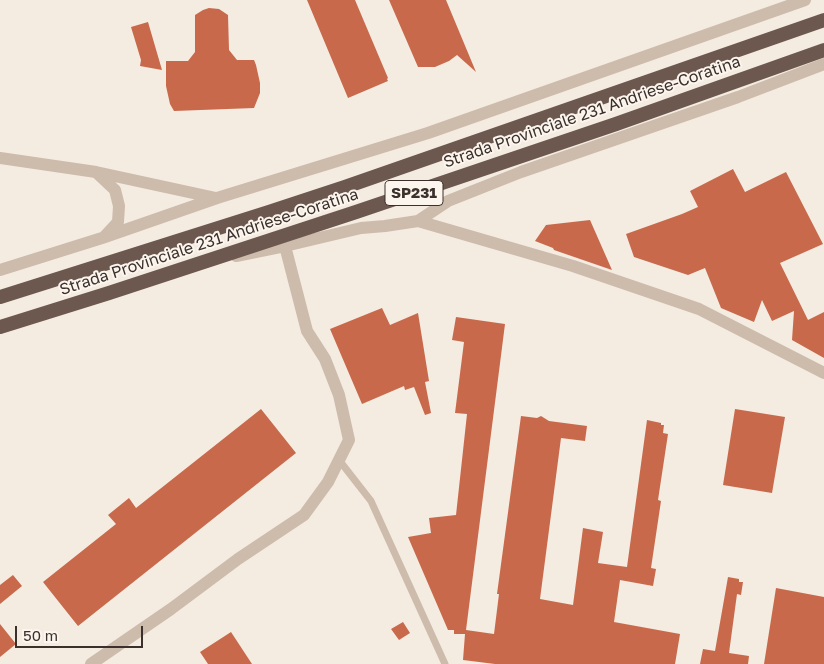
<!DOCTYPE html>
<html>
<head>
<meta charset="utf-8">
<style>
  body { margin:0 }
  #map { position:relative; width:824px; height:664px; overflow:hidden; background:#f4ebe1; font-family:"Golos Text",sans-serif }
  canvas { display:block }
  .scale { position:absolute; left:15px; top:626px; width:128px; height:22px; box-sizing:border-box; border:2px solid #3b302b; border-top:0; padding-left:6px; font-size:15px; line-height:18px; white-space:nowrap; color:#3b302b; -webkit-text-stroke:4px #fbf5ee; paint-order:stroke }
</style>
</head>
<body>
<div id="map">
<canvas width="824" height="664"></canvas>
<div class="scale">50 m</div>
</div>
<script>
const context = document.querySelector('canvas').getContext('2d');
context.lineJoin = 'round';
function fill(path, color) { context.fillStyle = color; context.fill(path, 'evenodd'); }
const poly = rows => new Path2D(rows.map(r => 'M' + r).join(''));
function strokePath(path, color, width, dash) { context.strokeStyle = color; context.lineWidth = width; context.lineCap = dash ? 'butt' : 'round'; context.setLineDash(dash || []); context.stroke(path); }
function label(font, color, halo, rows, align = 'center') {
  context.font = font + ' "Golos Text",sans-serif'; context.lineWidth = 4; context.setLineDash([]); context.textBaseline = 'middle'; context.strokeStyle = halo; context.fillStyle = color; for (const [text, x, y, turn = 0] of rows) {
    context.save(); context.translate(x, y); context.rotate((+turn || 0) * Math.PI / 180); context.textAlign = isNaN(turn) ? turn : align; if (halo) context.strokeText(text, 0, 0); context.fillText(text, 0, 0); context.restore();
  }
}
fill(poly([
  [307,0,355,0,388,78,387,79,388,81,348,98],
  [389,0,446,0,476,72,457,55,449,61,435,67,418,67],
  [209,8,219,9,228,15,229,50,237,60,254,60,256,65,260,83,260,93,254,108,174,111,170,104,166,86,166,61,188,61,195,52,195,15,203,10],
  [148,22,162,70,140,66,141,60,131,27],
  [733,169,745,192,786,172,823,244,780,263,808,320,824,312,824,358,792,340,794,311,772,321,762,300,754,322,721,308,705,268,688,275,634,257,626,234,682,214,698,207,690,191],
  [590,220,612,270,554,250,553,248,535,241,546,225],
  [382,308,390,325,418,313,429,381,425,382,431,413,425,415,414,387,405,390,404,386,362,404,330,329],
  [456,317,505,324,466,630,494,634,499,594,497,594,521,416,537,418,541,416,549,421,587,426,585,441,561,438,540,599,573,605,583,528,603,532,598,563,627,567,647,420,661,423,661,425,664,425,663,433,668,434,658,500,661,501,651,568,656,569,653,586,620,580,614,622,680,634,675,664,495,664,463,660,465,634,454,634,454,630,448,630,408,537,431,533,429,518,456,515,467,414,455,413,464,342,452,340],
  [261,409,296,453,78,626,43,582,116,524,108,515,129,498,136,508],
  [735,409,785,417,772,493,723,485],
  [13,575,22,586,0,604,0,585],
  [728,577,739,579,739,582,743,582,741,595,737,594,729,653,749,656,748,664,700,664,703,649,715,651],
  [776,588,824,597,824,664,764,664],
  [403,622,410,633,399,640,391,629],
  [0,624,16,644,0,657],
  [231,632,252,664,208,664,200,652]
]), '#c8694b');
strokePath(poly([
  [339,460,371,501,445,664]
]), '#cdbbac', 7);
strokePath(poly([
  [0,158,96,172,216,198],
  [98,174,115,190,119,206,118,222,105,236],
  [418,221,448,201,521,172,738,97,824,64],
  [236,256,285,246,361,228,385,226,418,221,573,266,699,309,824,373],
  [0,270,102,238,217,198,428,133,805,0],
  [91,664,171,609,238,559,304,515,328,482,349,440,339,395,325,359,307,331,285,246]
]), '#cdbbac', 12);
strokePath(poly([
  [0,297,269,212,345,187,824,20],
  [0,327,109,293,356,212,616,124,824,50]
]), '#6c584f', 14);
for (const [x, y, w] of [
  [414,193,58]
]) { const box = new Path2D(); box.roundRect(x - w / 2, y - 12.5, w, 25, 4); context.fillStyle = '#fbf5ee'; context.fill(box); strokePath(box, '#3b302b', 1); }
label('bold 15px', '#3b302b', null, [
  ["SP231",414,193]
]);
label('16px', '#3b302b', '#fbf5ee', [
  ["Strada Provinciale 231 Andriese-Coratina",592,112,-19],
  ["Strada Provinciale 231 Andriese-Coratina",209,242,-18]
]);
</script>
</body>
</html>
